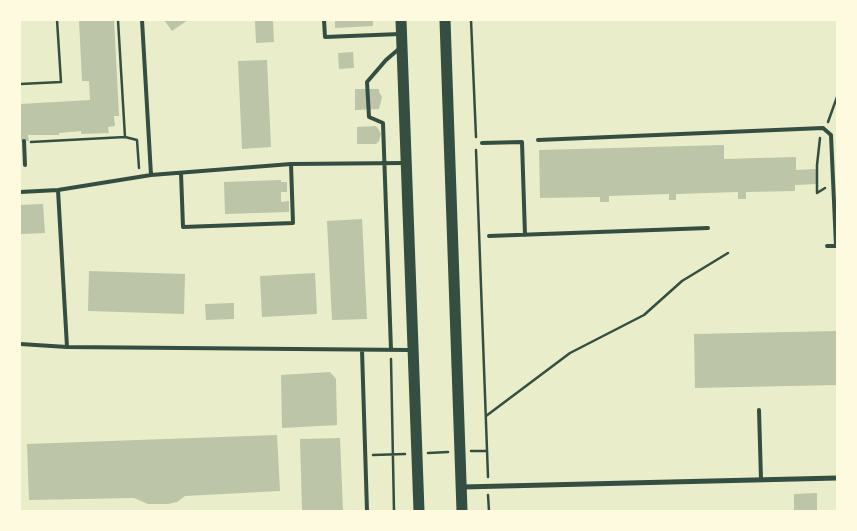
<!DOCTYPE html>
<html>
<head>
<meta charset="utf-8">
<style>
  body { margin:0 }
  #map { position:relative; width:857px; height:531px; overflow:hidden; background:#e9edc9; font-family:"Work Sans",sans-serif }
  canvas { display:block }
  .frame { position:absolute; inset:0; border:21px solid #fefae0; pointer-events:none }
</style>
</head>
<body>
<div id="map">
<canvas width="857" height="531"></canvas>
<div class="frame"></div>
</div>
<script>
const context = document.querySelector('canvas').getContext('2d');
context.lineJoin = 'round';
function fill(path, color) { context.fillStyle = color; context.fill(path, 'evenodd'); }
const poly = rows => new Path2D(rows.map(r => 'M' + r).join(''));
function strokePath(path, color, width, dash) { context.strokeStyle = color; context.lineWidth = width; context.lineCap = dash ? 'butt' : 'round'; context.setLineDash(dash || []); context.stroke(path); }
fill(poly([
  [79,20,114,20,119,116,114,116,115,126,108,127,109,133,81,134,81,131,59,133,59,135,28,135,29,141,20,141,20,104,90,100,89,81,82,81],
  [164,20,188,20,172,31],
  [255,20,273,20,274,42,256,43],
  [335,20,373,20,373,26,335,28],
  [353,52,354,68,339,69,338,53],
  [267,60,271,147,242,149,238,61],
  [355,89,379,89,379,92,382,97,379,109,355,110],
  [376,126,379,130,381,134,379,141,376,144,357,144,357,127],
  [724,145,724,159,796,157,796,170,816,169,817,184,795,185,795,191,746,192,746,199,738,199,738,192,676,194,676,200,669,200,669,194,609,196,609,202,600,202,600,197,540,198,539,150],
  [281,180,281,182,287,182,287,192,281,192,281,202,289,201,289,212,225,214,224,182],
  [43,204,45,233,20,234,20,205],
  [362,219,367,319,332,320,327,221],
  [89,271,185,274,184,314,88,311],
  [315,273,317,314,262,317,260,276],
  [234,303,234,319,206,320,205,304],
  [837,331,837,385,695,388,694,334],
  [330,372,336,379,337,425,282,428,281,375],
  [277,435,280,491,185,496,177,502,168,504,148,504,134,498,29,500,27,444],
  [340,438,343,511,302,511,300,439],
  [817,493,817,511,794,511,794,494]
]), '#bcc5a7');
strokePath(poly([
  [118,20,125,137],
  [471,20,476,137],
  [20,84,61,82,57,20],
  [828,122,837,97],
  [820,138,817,165,817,193,825,188],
  [31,142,125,137,137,140,139,168],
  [476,150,488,477],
  [391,359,394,511],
  [486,416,570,353,644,315,682,281,728,253],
  [471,451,487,451],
  [428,453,448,452],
  [373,455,405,454],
  [488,495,489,511]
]), '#344e41', 2.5);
strokePath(poly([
  [142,20,151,175],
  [324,20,325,37,400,34],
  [538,140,823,128,831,135,836,246],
  [24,141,25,165],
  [482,143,522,142,525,235],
  [181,173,183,227,293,223,291,164],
  [58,190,67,347],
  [20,192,58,190,151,175,291,164,404,163],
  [489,236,708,228],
  [827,246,837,246],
  [20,344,67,347,410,350],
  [362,350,367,511],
  [391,350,383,123,369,117,367,82,386,60,400,48],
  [759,410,761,480]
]), '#344e41', 4);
strokePath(poly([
  [462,487,837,478]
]), '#344e41', 5);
strokePath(poly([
  [401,20,419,511],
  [445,20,462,511]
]), '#344e41', 11);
</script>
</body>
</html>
